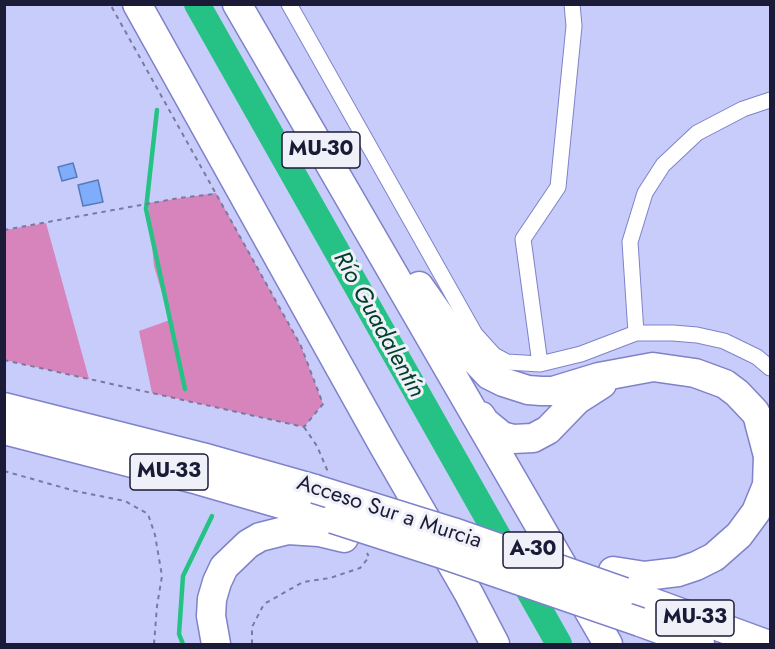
<!DOCTYPE html>
<html>
<head>
<meta charset="utf-8">
<style>
  body { margin:0 }
  #map { position:relative; width:775px; height:649px; overflow:hidden; background:#c8ccfa; font-family:Jost,sans-serif }
  canvas { display:block }
  .frame { position:absolute; inset:0; border:6px solid #1b1b37; pointer-events:none }
</style>
</head>
<body>
<div id="map">
<canvas width="775" height="649"></canvas>
<div class="frame"></div>
</div>
<script>
const context = document.querySelector('canvas').getContext('2d');
context.lineJoin = 'round';
function fill(path, color) { context.fillStyle = color; context.fill(path, 'evenodd'); }
const poly = rows => new Path2D(rows.map(r => 'M' + r).join(''));
function strokePath(path, color, width, dash) { context.strokeStyle = color; context.lineWidth = width; context.lineCap = dash ? 'butt' : 'round'; context.setLineDash(dash || []); context.stroke(path); }
function label(font, color, halo, rows, align = 'center') {
  context.font = font + ' Jost,sans-serif'; context.lineWidth = 6; context.setLineDash([]); context.textBaseline = 'middle'; context.strokeStyle = halo; context.fillStyle = color; for (const [text, x, y, turn = 0] of rows) {
    context.save(); context.translate(x, y); context.rotate((+turn || 0) * Math.PI / 180); context.textAlign = isNaN(turn) ? turn : align; if (halo) context.strokeText(text, 0, 0); context.fillText(text, 0, 0); context.restore();
  }
}
fill(poly([
  [216,193,301,346,323,404,304,427,152,393,139,331,170,320,154,266,148,203],
  [46,223,89,379,5,360,5,230]
]), '#d884bc');
strokePath(poly([
  [157,110,146,209,185,389],
  [183,644,179,634,183,576,212,516]
]), '#26c285', 4.5);
strokePath(poly([
  [197,4,559,644]
]), '#26c285', 26);
const building = poly([
  [73,163,77,177,62,181,58,167,73,163],
  [98,180,103,202,83,206,78,185,98,180]
]);
fill(building, '#80adfb');
strokePath(building, '#577bba', 1.5);
const street = poly([
  [289,4,475,334,494,355,507,362,540,364,581,354,636,333,673,333,697,335,724,341,757,357,770,368],
  [636,333,630,242,645,193,663,165,697,133,743,109,770,100],
  [540,364,523,239,558,187,574,26,572,4]
]);
const highway = poly([
  [137,4,383,445,469,594,495,644],
  [237,4,608,644],
  [419,286,457,340,473,358,489,375,503,382,528,390,541,391,553,391,599,377,653,367,695,373,725,384,737,393,755,412,770,440],
  [4,407,202,457,315,489],
  [481,416,485,422,502,436,513,439,533,438,548,430,577,400,602,384],
  [4,430,198,480,333,519],
  [613,571,645,576,678,572,696,566,714,557,739,535,756,512,767,485,768,456,759,422],
  [624,592,766,644],
  [640,622,700,644],
  [216,644,211,616,212,599,217,582,224,567,248,544,260,537,288,530,319,532,344,538]
]);
strokePath(street, '#7f82c9', 17);
strokePath(highway, '#7f82c9', 31);
strokePath(poly([
  [4,230,179,198,214,194],
  [4,360,304,427,323,404,301,346,110,4],
  [304,427,317,446,328,472],
  [4,471,75,491,125,501,148,514,155,535,162,576,157,606,154,644],
  [252,644,252,627,264,604,303,582,330,578,360,568,369,557,367,553]
]), '#787aa0', 2, [4.5, 4.5]);
strokePath(street, '#fff', 15);
strokePath(highway, '#fff', 28);
const highwayBridge = poly([
  [315,489,453,532,624,592],
  [333,519,442,554,640,622]
]);
strokePath(highwayBridge, '#7f82c9', 31, []);
strokePath(highwayBridge, '#fff', 28);
for (const [x, y, w] of [
  [321,150,78],
  [169,472,78],
  [533,550,60],
  [695,618,78]
]) { const box = new Path2D(); box.roundRect(x - w / 2, y - 18, w, 36, 4.5); context.fillStyle = '#eff0f8'; context.fill(box); strokePath(box, '#1b1b37', 1.5); }
label('bold 21px', '#1b1b37', null, [
  ["MU-30",321,150],
  ["MU-33",169,472],
  ["A-30",533,550],
  ["MU-33",695,618]
]);
label('22px', '#1b1b37', '#eff0f8', [
  ["Acceso Sur a Murcia",389,513,18]
]);
label('italic 24px', '#003f27', '#eff0f8', [
  ["Río Guadalentín",378,325,61]
]);
</script>
</body>
</html>
